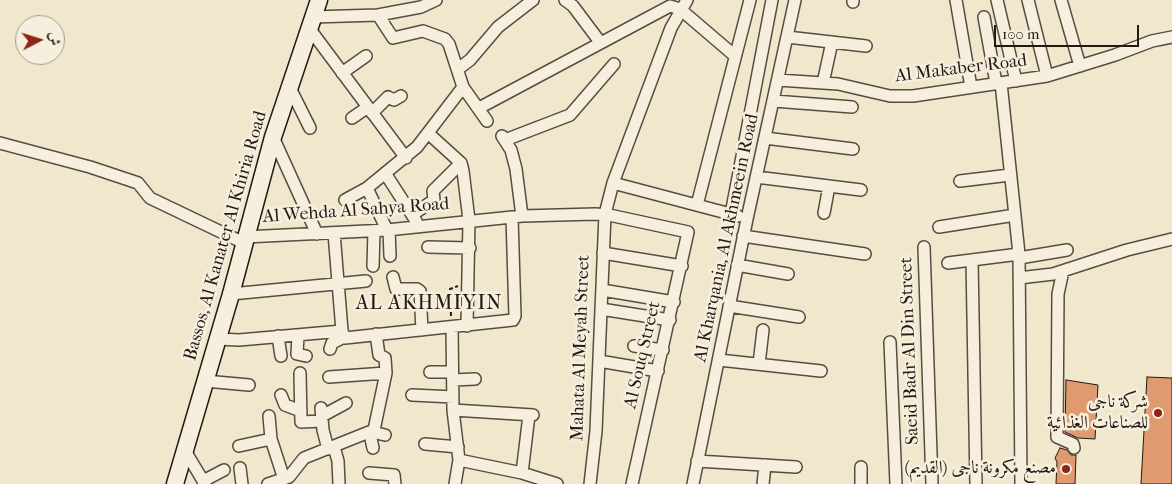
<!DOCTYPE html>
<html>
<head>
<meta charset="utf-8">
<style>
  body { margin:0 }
  #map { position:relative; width:1172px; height:484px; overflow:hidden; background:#f1e7cc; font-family:"IM FELL French Canon",Amiri,serif }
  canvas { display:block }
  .north { position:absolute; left:15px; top:15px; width:50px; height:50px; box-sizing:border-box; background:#f6efde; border:1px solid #a2998d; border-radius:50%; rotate:85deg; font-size:14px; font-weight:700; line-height:20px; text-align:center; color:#241813 }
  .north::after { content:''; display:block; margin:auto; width:18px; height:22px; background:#8f2418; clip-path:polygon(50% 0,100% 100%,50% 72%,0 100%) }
  .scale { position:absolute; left:994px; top:25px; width:145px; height:22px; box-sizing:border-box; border:2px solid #241813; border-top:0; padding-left:6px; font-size:15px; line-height:18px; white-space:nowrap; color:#241813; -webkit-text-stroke:4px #f6efde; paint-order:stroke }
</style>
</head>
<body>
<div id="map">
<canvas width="1172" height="484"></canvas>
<div class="north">ش</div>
<div class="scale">100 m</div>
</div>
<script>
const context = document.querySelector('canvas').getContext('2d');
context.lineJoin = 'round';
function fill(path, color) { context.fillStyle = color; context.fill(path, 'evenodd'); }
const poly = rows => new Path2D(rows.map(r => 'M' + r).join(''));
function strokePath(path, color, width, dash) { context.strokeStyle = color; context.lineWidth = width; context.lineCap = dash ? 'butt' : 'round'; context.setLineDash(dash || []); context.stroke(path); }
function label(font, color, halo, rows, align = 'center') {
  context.font = font + ' "IM FELL French Canon",Amiri,serif'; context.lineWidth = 5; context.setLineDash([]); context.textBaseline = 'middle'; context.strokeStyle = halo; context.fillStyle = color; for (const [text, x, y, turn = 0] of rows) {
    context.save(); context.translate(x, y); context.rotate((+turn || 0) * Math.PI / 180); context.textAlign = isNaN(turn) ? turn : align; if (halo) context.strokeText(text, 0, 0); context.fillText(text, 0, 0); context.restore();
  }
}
const building = poly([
  [1147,377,1172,378,1172,484,1141,484,1147,377],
  [1066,380,1098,385,1095,439,1078,438,1065,432,1066,380],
  [1060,448,1067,450,1071,455,1076,455,1075,484,1056,484,1057,462,1055,458,1060,448]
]);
fill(building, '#df9a6f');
strokePath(building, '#241813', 1);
const street = poly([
  [565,0,573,6,600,42],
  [956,0,971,87],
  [997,0,1016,81],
  [1028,0,1047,76],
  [1061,0,1080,66],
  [853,2,853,0],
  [378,15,393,38,423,31,445,39,449,44,463,87,487,121],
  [312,17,378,15,421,7,436,0],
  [984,17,996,83],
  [309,28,406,158],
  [787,37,866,46],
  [458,69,470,60,498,27,533,0],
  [342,73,366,56],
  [778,80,838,84,890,96,913,96,1047,76,1115,55,1152,41,1172,37],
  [823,83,832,42],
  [1001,83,1019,254,1021,484],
  [289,86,310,128],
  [774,101,852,107],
  [479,108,670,6,680,9,735,56],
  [372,113,388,97,394,100,401,96],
  [352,118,368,107],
  [429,134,461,163,463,171,469,220,467,326],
  [502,136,511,150,516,169,522,216],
  [273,137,317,234],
  [765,138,853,149],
  [505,140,570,115,614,64],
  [0,143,90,167,138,183,150,198,244,243],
  [385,173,416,221],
  [756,177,861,190],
  [960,181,1010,175],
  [613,183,738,216],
  [367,188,387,230],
  [345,200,367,188,417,147,463,87],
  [697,205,750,0],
  [824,213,829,186],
  [731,214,772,0],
  [412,215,434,200,433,191,461,163],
  [939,227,1015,215],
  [389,230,390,256],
  [334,233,342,331,345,338,513,320,515,316,512,217],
  [743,236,865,254],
  [245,237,387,230,522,216,595,214,609,215,688,232,632,484],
  [428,247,470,248],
  [924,247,932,484],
  [603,253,682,266],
  [1019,258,1067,250],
  [972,260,976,484],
  [948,263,1019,254],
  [737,265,788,274],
  [373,266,374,231],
  [1063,271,1058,294,1057,437,1073,444,1074,448],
  [393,277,396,289,417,289,420,291,422,330],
  [1019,278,1053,274,1127,250,1172,239],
  [602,290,674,302],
  [231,294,366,281],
  [729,306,799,317],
  [601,309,670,320],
  [452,327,453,410,459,460,455,484],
  [298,335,297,354,306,356],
  [278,336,281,356],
  [218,339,239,340,342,331],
  [890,342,896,484],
  [634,346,663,350],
  [330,349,332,343,340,339,343,336],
  [719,360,821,371],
  [599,361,658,371],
  [759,364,763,330],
  [430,372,452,372],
  [300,373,301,422,322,421],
  [329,377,386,373],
  [453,380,475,379],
  [205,381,249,385],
  [281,395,285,405,301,411],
  [412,395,453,397],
  [321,408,323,430,328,449],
  [453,410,533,415],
  [269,416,271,439,284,479],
  [322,416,346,403],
  [372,432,385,435],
  [370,434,373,448],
  [425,444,458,447],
  [239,446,271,439],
  [334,447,338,461,339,484],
  [184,449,205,484],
  [459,460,522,473,557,484],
  [697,461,796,467],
  [861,467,861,484],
  [240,468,242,484],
  [369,473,394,475,395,484],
  [522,473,529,415],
  [203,481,224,470],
  [268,484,289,477,304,458,374,430,386,373,385,358,379,355,376,334],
  [590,484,596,431,605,214,613,183,671,28,687,0],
  [693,484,747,219,795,0],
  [763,484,765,465]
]);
const secondary = poly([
  [175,484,231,294,273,137,319,0]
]);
strokePath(street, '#574c41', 14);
strokePath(secondary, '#241813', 19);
strokePath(poly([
  [451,316,450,289,458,286]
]), '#241813', 2, [4, 2.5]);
strokePath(street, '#f6efde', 11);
strokePath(secondary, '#f6efde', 16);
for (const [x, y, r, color] of [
  [1158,413,5,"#8f2418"],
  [1066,469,5,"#8f2418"]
]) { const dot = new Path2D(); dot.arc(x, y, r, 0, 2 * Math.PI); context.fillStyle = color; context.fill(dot); strokePath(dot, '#f6efde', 2); }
label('18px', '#241813', '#f6efde', [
  ["Al Makaber Road",961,69,-7],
  ["Al Wehda Al Sahya Road",356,211,-4],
  ["Bassos, Al Kanater Al Khiria Road",226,236,-74],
  ["Al Kharqania, Al Akhmeein Road",727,238,-78],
  ["Mahata Al Meyah Street",581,348,-88],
  ["Saeid Badr Al Din Street",910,351,-92],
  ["Al Souq Street",643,355,-77]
]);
label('18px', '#241813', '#f6efde', [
  ["شركة ناجى",1148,403],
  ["للصناعات الغذائية",1148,424],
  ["مصنع مكرونة ناجى (القديم)",1056,469]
], 'right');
context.letterSpacing = '1px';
label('20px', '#241813', '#f6efde', [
  ["AL AKHMIYIN",429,304]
]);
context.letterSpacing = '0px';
</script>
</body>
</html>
